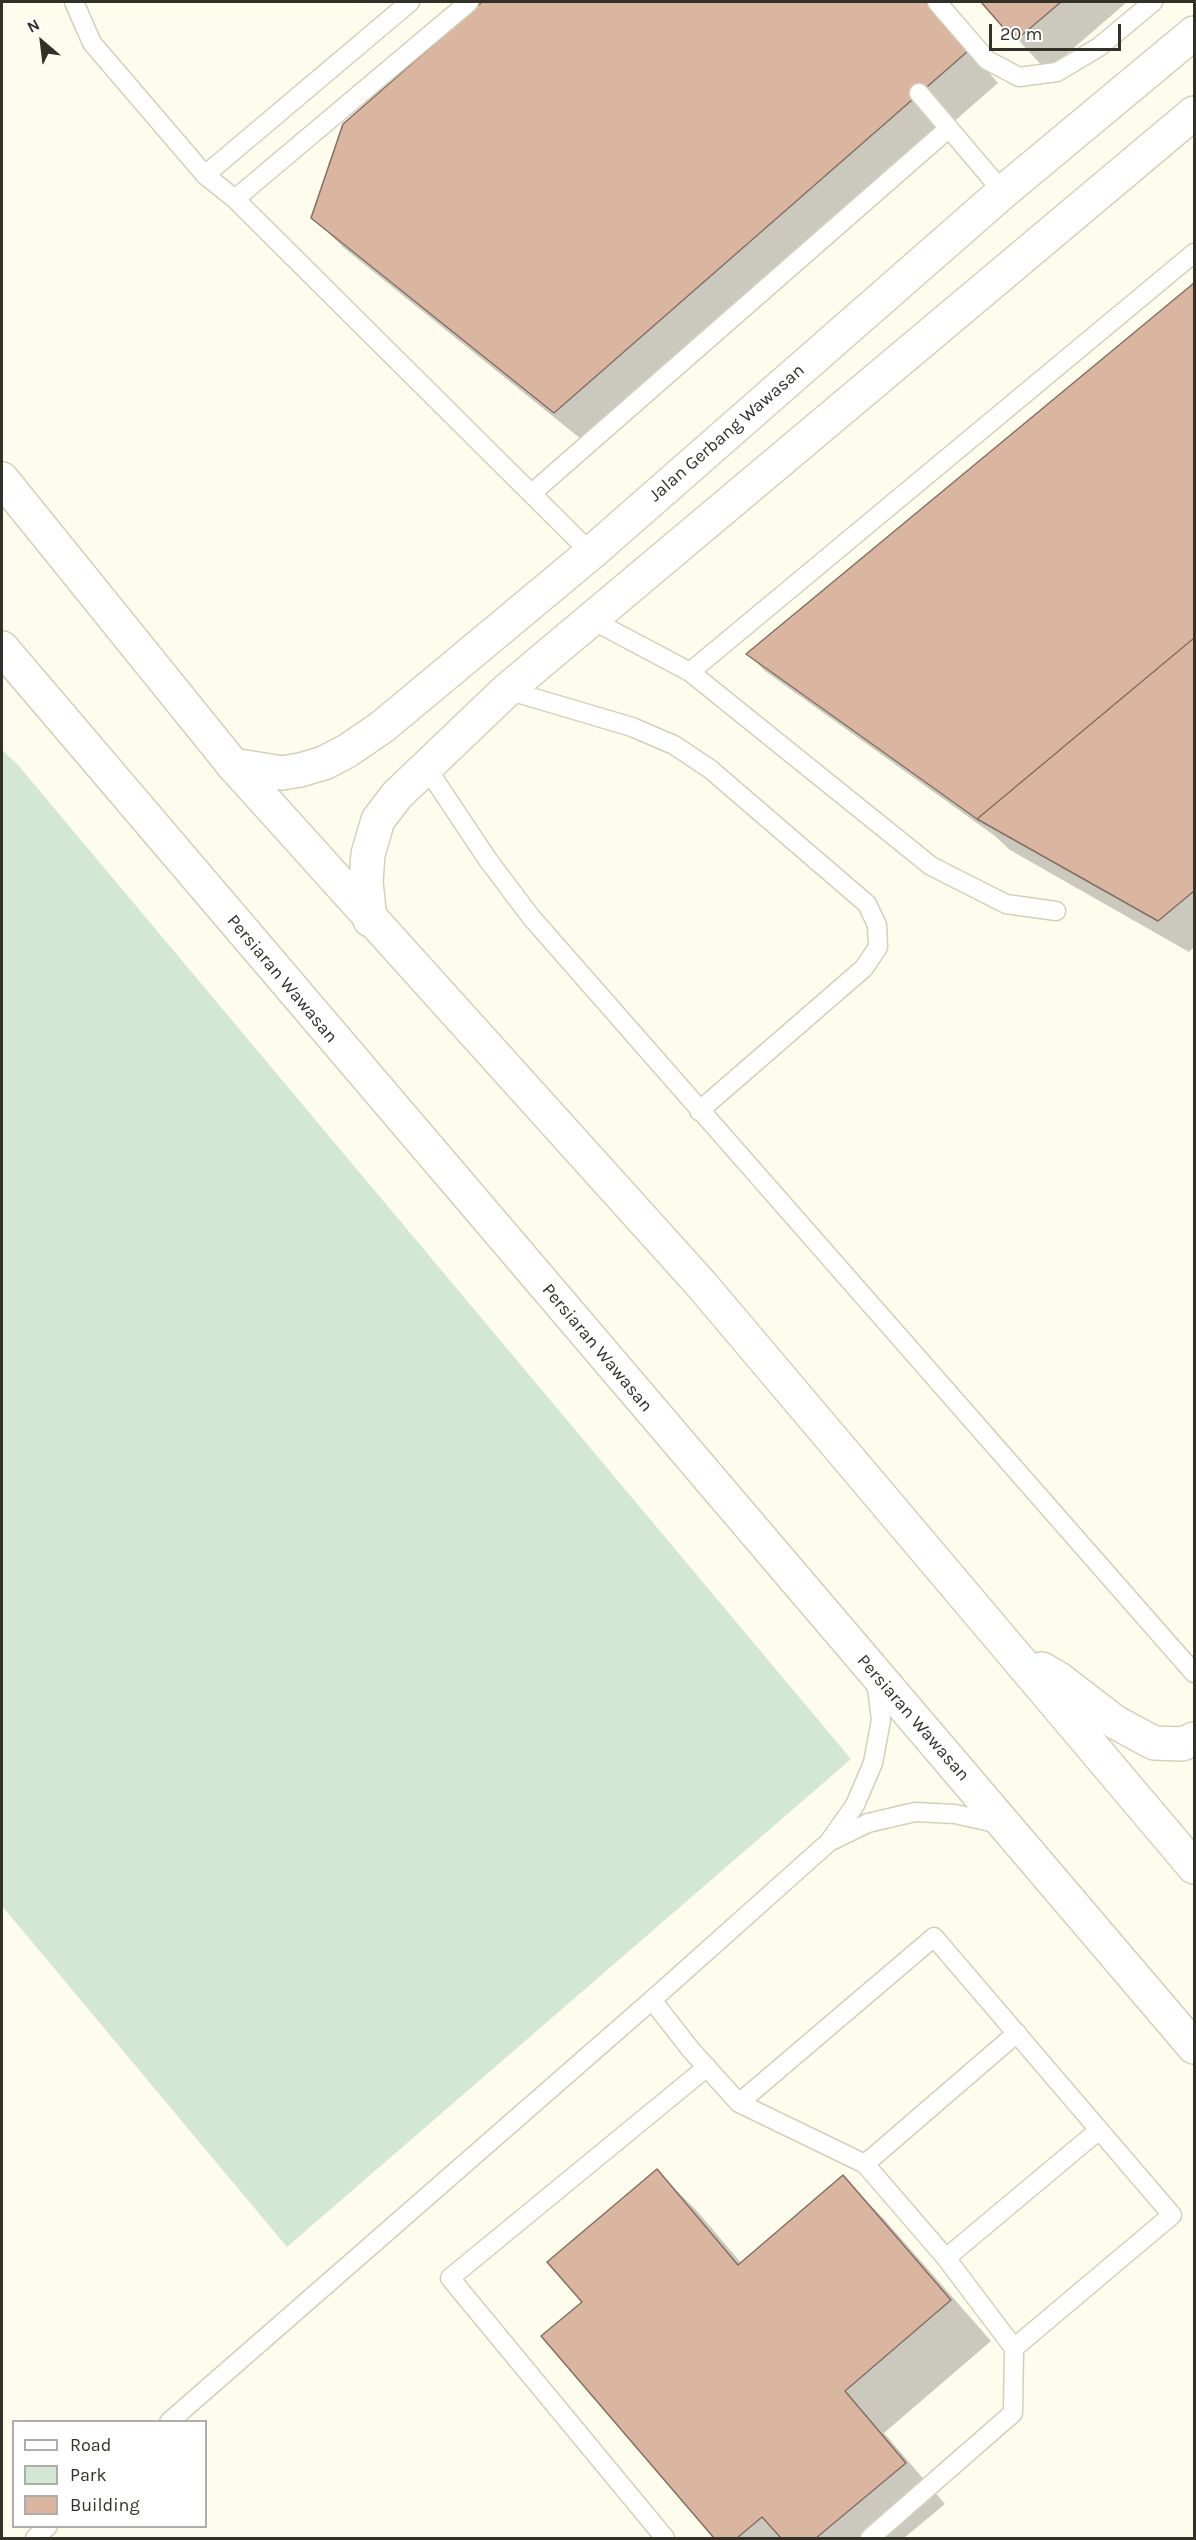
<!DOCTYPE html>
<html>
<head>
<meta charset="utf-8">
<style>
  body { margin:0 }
  #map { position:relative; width:1196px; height:2540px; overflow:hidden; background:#fefced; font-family:Karla,sans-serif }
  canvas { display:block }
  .frame { position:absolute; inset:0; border:3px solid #323127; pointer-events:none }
  .legend { position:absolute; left:12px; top:2420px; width:195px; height:108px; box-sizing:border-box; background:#fff; border:2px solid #adada9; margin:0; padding:8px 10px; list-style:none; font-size:18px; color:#323127 }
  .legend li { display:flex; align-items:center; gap:12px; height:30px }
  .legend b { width:30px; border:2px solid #adada9 }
  .north { position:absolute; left:12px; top:12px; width:60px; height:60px; -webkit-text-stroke:4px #fff; paint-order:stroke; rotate:332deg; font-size:16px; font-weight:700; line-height:24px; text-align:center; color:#323127 }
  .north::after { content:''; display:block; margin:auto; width:21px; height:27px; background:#323127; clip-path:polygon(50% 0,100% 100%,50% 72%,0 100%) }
  .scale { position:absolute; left:989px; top:24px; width:132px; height:27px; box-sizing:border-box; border:3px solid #323127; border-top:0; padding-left:8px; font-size:18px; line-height:21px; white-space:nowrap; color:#323127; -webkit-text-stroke:4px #fff; paint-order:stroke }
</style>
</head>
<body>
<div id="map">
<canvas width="1196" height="2540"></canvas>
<div class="frame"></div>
<ul class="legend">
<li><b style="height:8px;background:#fff"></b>Road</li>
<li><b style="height:16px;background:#d3e7d5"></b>Park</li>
<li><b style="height:16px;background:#dab5a0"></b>Building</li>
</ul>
<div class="north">N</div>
<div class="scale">20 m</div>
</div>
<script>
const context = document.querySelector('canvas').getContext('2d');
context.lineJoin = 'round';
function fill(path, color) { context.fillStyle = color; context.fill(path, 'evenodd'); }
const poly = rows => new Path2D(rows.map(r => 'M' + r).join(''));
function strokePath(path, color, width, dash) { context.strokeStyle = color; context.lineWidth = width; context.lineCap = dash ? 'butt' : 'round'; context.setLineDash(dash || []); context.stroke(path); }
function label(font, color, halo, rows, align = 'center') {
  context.font = font + ' Karla,sans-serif'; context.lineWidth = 4.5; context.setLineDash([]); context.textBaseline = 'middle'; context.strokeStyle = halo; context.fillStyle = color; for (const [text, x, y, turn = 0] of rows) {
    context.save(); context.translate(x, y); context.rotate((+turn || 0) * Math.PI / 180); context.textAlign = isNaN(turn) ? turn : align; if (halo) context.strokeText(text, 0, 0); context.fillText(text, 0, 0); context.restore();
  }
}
fill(poly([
  [2,750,18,765,851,1759,287,2247,2,1906]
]), '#d3e7d5');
fill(poly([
  [485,2,928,2,998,83,586,443,344,248,312,217,345,125],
  [983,2,1127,2,1047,71],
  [1194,285,1194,947,1189,952,1010,850,995,836,765,671,748,654],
  [657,2171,697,2211,742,2264,843,2177,883,2218,991,2341,884,2433,945,2504,904,2538,716,2538,544,2336,584,2303]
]), '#0003');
const building = poly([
  [482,2,926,2,968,51,554,413,311,218,343,124,482,2],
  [981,2,1061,2,1015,41,981,2],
  [1194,283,1194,638,977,819,746,654,1194,283],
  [1194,638,1194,891,1158,921,977,819,1194,638],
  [657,2169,738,2265,843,2175,951,2300,845,2391,906,2463,816,2538,781,2538,762,2517,737,2538,714,2538,541,2336,582,2302,547,2262,657,2169]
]);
fill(building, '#dab5a0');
strokePath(building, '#856f63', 1.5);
const service = poly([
  [74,2,92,43,205,175,410,2],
  [469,2,235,199,591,553],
  [937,2,987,60,1019,77,1057,72,1099,47,1153,2],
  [919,93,1003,192],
  [205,175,235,199],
  [532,493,948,129],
  [592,620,690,672,931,866,1006,904,1056,911],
  [690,672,1194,253],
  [507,690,632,727,674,745,710,769,867,904,877,925,878,947,864,968,699,1111],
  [426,767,488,860,531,917,1194,1673],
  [831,1841,868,1823,915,1812,955,1814,1000,1824],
  [652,2000,691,2050,739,2103,865,2164,946,2258,1014,2348,1013,2413,870,2538],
  [739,2103,934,1937,1172,2215,1014,2348],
  [865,2164,1017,2033],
  [946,2258,1099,2130],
  [169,2422,652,2000,829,1842,855,1805,873,1763,881,1720,876,1680],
  [35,2538,48,2526],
  [665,2538,450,2278,707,2067]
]);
const minor = poly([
  [233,765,282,773,300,770,324,763,347,751,382,727,591,553,1003,192,1194,33],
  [370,920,366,882,368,854,378,820,397,795,507,690,1194,113]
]);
const secondary = poly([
  [2,479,233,765,701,1284,1194,1867],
  [2,648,1194,2047],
  [1042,1669,1059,1679,1115,1722,1154,1743,1182,1744,1194,1739]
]);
strokePath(service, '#d4d0b8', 21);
strokePath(minor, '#d4d0b8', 36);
strokePath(secondary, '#d4d0b8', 36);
strokePath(service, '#fff', 18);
strokePath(minor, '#fff', 33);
strokePath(secondary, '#fff', 33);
label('18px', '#323127', '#fff', [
  ["Jalan Gerbang Wawasan",727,433,-41],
  ["Persiaran Wawasan",282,979,50],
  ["Persiaran Wawasan",597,1348,50],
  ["Persiaran Wawasan",913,1718,49]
]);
</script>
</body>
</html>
